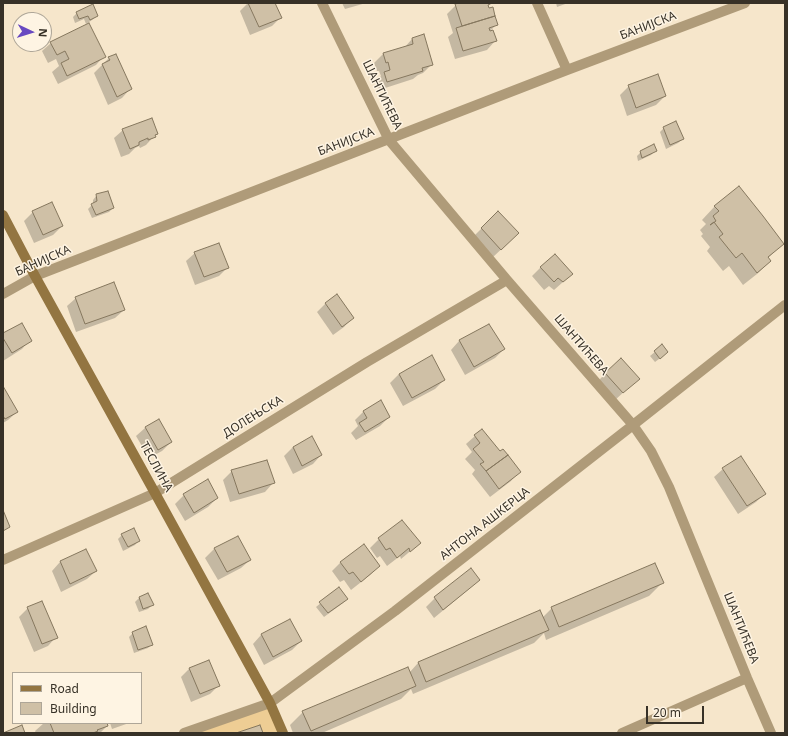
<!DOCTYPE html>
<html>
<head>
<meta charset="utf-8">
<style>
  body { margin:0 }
  #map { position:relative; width:788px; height:736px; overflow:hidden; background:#f6e6cb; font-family:"Noto Sans",sans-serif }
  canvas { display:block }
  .frame { position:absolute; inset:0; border:4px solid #373127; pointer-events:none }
  .legend { position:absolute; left:12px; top:672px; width:130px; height:52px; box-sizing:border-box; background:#fef4e3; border:1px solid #aea698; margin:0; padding:5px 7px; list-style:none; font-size:12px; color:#373127 }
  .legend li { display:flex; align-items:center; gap:8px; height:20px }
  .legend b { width:20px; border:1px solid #aea698 }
  .north { position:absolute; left:12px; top:12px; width:40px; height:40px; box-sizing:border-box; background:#fef4e3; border:1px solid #aea698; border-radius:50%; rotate:94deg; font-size:11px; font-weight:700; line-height:16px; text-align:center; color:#373127 }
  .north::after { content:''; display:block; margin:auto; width:14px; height:18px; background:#6849c1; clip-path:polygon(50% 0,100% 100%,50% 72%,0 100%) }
  .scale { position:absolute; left:646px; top:706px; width:58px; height:18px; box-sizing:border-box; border:2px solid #373127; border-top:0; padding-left:5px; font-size:12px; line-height:14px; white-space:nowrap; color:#373127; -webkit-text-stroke:3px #fef4e3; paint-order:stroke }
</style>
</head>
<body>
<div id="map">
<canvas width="788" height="736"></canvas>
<div class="frame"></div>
<ul class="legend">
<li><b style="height:5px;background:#937541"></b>Road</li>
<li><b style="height:11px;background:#cfc0a6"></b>Building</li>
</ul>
<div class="north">N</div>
<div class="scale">20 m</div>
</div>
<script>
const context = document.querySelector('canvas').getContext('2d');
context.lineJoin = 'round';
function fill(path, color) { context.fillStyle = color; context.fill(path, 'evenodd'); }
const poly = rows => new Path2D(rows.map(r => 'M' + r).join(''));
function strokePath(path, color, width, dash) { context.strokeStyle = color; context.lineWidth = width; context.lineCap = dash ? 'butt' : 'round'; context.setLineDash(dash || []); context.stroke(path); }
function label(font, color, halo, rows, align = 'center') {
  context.font = font + ' "Noto Sans",sans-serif'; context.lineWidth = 3; context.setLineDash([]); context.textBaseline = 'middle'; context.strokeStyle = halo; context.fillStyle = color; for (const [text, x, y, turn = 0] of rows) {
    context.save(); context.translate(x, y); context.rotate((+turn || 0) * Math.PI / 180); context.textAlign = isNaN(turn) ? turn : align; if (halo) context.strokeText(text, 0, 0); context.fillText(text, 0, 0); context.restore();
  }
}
fill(poly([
  [268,708,279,733,193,733]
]), '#eecd94');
fill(poly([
  [248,3,274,3,281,17,272,26,250,35,240,11],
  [342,3,366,3,345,9],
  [463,3,491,3,487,7,488,9,492,8,497,24,489,32,495,41,487,50,455,59,448,37,453,33,447,14,456,5],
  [556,3,568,3,557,7],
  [77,13,97,16,92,20,86,24,84,19,75,23,73,17],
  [412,39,432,64,423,73,418,75,413,79,379,90,376,81,381,76,379,71,377,71,374,63,383,54,404,48],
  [51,43,104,56,96,65,58,84,52,72,59,66,56,59,48,63,42,51],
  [109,58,130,89,122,98,108,105,94,73],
  [629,86,665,96,656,105,627,116,620,95],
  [664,128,683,139,678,143,666,149,660,132],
  [123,130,157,133,146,145,140,148,139,146,135,148,129,154,121,157,114,138],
  [655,151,651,155,638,161,637,156,641,152],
  [97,195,113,208,109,212,92,218,88,209,93,204,93,200],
  [715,206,783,244,768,258,770,261,757,274,743,285,729,266,723,271,707,251,710,247,701,236,703,234,700,230,706,224,702,220],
  [33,212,62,226,53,235,34,243,24,221],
  [498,212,509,242,492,258,473,237],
  [195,253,227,268,219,276,195,285,186,261],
  [541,267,572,274,554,290,549,286,544,290,532,276],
  [76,298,124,310,115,318,76,332,67,306],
  [326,303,352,318,344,327,333,335,317,312],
  [489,325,504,349,495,358,465,375,451,350,459,341],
  [3,334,30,340,22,349,3,361],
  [662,346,663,356,655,362,650,356],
  [432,357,444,380,435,389,403,406,390,383,399,374],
  [606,373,638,379,614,401,597,382],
  [3,388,17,412,8,420,3,423],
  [364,411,389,417,380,426,356,440,351,433,358,426,355,420],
  [159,420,171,442,162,451,149,458,136,436,145,428],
  [475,436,500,453,519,472,511,481,490,497,472,474,475,470,465,459,472,452,466,444],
  [293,447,321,455,313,464,293,474,284,456],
  [723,469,765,493,756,502,738,514,714,477],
  [232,471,273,483,265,492,230,502,223,480],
  [184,495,217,498,208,507,185,521,175,504],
  [122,535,139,540,135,545,123,551,118,539],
  [238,537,250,560,241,568,218,580,205,558,214,549],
  [379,539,420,543,401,559,400,556,387,566,380,556,377,558,370,548],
  [86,550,96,571,87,579,61,592,52,571,60,562],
  [340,563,379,566,370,575,351,590,344,580,340,582,332,571],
  [471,570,478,580,470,588,434,618,426,607,435,598],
  [662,583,649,596,546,640,544,633,534,643,413,694,411,689,401,699,322,733,293,733,290,725,303,712,409,673,418,663,542,618,552,608],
  [339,588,347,599,343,603,324,617,316,607],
  [139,598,152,605,148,609,139,612,135,602],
  [28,608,56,637,48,646,34,652,19,617],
  [289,620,301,641,292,650,264,665,253,644,261,635],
  [133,633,152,644,148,648,134,653,129,637],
  [189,669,219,685,210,694,191,702,181,677],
  [44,723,106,723,107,726,100,733,36,733,35,731],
  [110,723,129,723,112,729]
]), '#0003');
const building = poly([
  [248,3,275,3,282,18,259,27,248,3],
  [459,3,492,3,488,5,489,8,493,7,495,16,462,26,455,4,459,3],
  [93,4,98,16,90,20,88,16,79,19,76,12,93,4],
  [495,16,498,25,489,28,490,31,493,30,497,41,463,51,456,28,495,16],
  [89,23,106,57,67,76,61,63,69,59,65,51,57,55,50,42,89,23],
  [424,34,433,65,422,68,423,71,387,82,384,72,390,70,388,62,386,63,383,53,413,44,412,38,424,34],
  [116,54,132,89,117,97,102,64,110,60,108,57,116,54],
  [658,74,666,96,636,108,628,85,658,74],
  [152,118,158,134,155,135,156,137,148,140,148,138,139,142,139,145,130,149,122,129,152,118],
  [676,121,684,139,670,145,663,127,676,121],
  [654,144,657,151,642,158,640,151,654,144],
  [739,186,763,216,784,244,768,257,771,261,757,273,742,253,736,258,719,237,723,234,714,222,710,225,716,221,713,216,719,211,714,206,739,186],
  [108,191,114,208,96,215,91,204,97,201,96,194,108,191],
  [52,202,63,226,43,235,32,211,52,202],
  [498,211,519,233,501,250,481,228,498,211],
  [219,243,229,268,204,277,194,252,219,243],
  [555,254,573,274,563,282,558,278,554,282,540,267,555,254],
  [114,282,125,310,85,324,75,297,114,282],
  [337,294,354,318,342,327,325,303,337,294],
  [22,323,32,341,12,353,3,338,3,333,22,323],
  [489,324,505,349,474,367,459,340,489,324],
  [662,344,668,352,660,359,654,351,662,344],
  [432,355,445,380,412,398,399,374,432,355],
  [621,358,640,379,623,393,605,373,621,358],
  [3,386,18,412,5,419,3,416,3,386],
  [381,400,390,417,365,432,359,423,367,418,363,411,381,400],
  [159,419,172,442,158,450,145,427,159,419],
  [482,429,500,451,503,449,508,455,486,471,480,464,484,462,473,449,480,443,474,435,482,429],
  [312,436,322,455,302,466,293,447,312,436],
  [508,455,521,472,499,489,486,471,508,455],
  [741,456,766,494,747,506,722,468,741,456],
  [267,460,275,483,239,494,231,470,267,460],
  [208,479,218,498,194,513,183,494,208,479],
  [3,510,10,527,3,531,3,510],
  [402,520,421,543,410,552,409,548,397,558,390,548,386,550,378,538,402,520],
  [134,528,140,541,128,547,121,534,134,528],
  [238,536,251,560,227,572,214,548,238,536],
  [364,544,380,566,361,582,353,572,349,574,340,562,364,544],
  [86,549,97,571,70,584,60,561,86,549],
  [655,563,664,583,559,627,551,607,655,563],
  [471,568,480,580,443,610,434,597,471,568],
  [339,587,348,599,328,613,319,602,339,587],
  [148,593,154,605,143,609,139,597,148,593],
  [42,601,58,638,42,644,27,607,42,601],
  [540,610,549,630,426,682,418,662,540,610],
  [290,619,302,641,273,657,261,634,290,619],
  [146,626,153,645,138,650,132,632,146,626],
  [209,660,220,686,200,694,189,668,209,660],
  [408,667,416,686,311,731,302,711,408,667],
  [50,723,107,723,108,726,97,730,98,731,93,733,54,733,50,723],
  [22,725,25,733,3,733,22,725],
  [260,725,263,733,236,733,260,725]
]);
fill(building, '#cfc0a6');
strokePath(building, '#85775e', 1);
strokePath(poly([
  [322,3,389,140,507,280,633,425,651,451,669,487,747,678,771,733],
  [537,3,567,70],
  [3,294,35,276,567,70,745,3],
  [3,560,155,493,367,362,507,280],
  [184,733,270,703,395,611,633,425,785,305],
  [622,733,747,678]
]), '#af9b79', 10);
strokePath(poly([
  [3,215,35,276,155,493,270,703,283,733]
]), '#937541', 10);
label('12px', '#373127', '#fef4e3', [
  ["БАНИЈСКА",648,26,-21],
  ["ШАНТИЋЕВА",382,95,64],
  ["БАНИЈСКА",346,142,-21],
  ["БАНИЈСКА",43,261,-24],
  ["ШАНТИЋЕВА",581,345,49],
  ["ДОЛЕЊСКА",253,417,-32],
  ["ТЕСЛИНА",156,467,61],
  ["АНТОНА АШКЕРЦА",485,524,-38],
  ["ШАНТИЋЕВА",741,628,68]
]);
</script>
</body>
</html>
